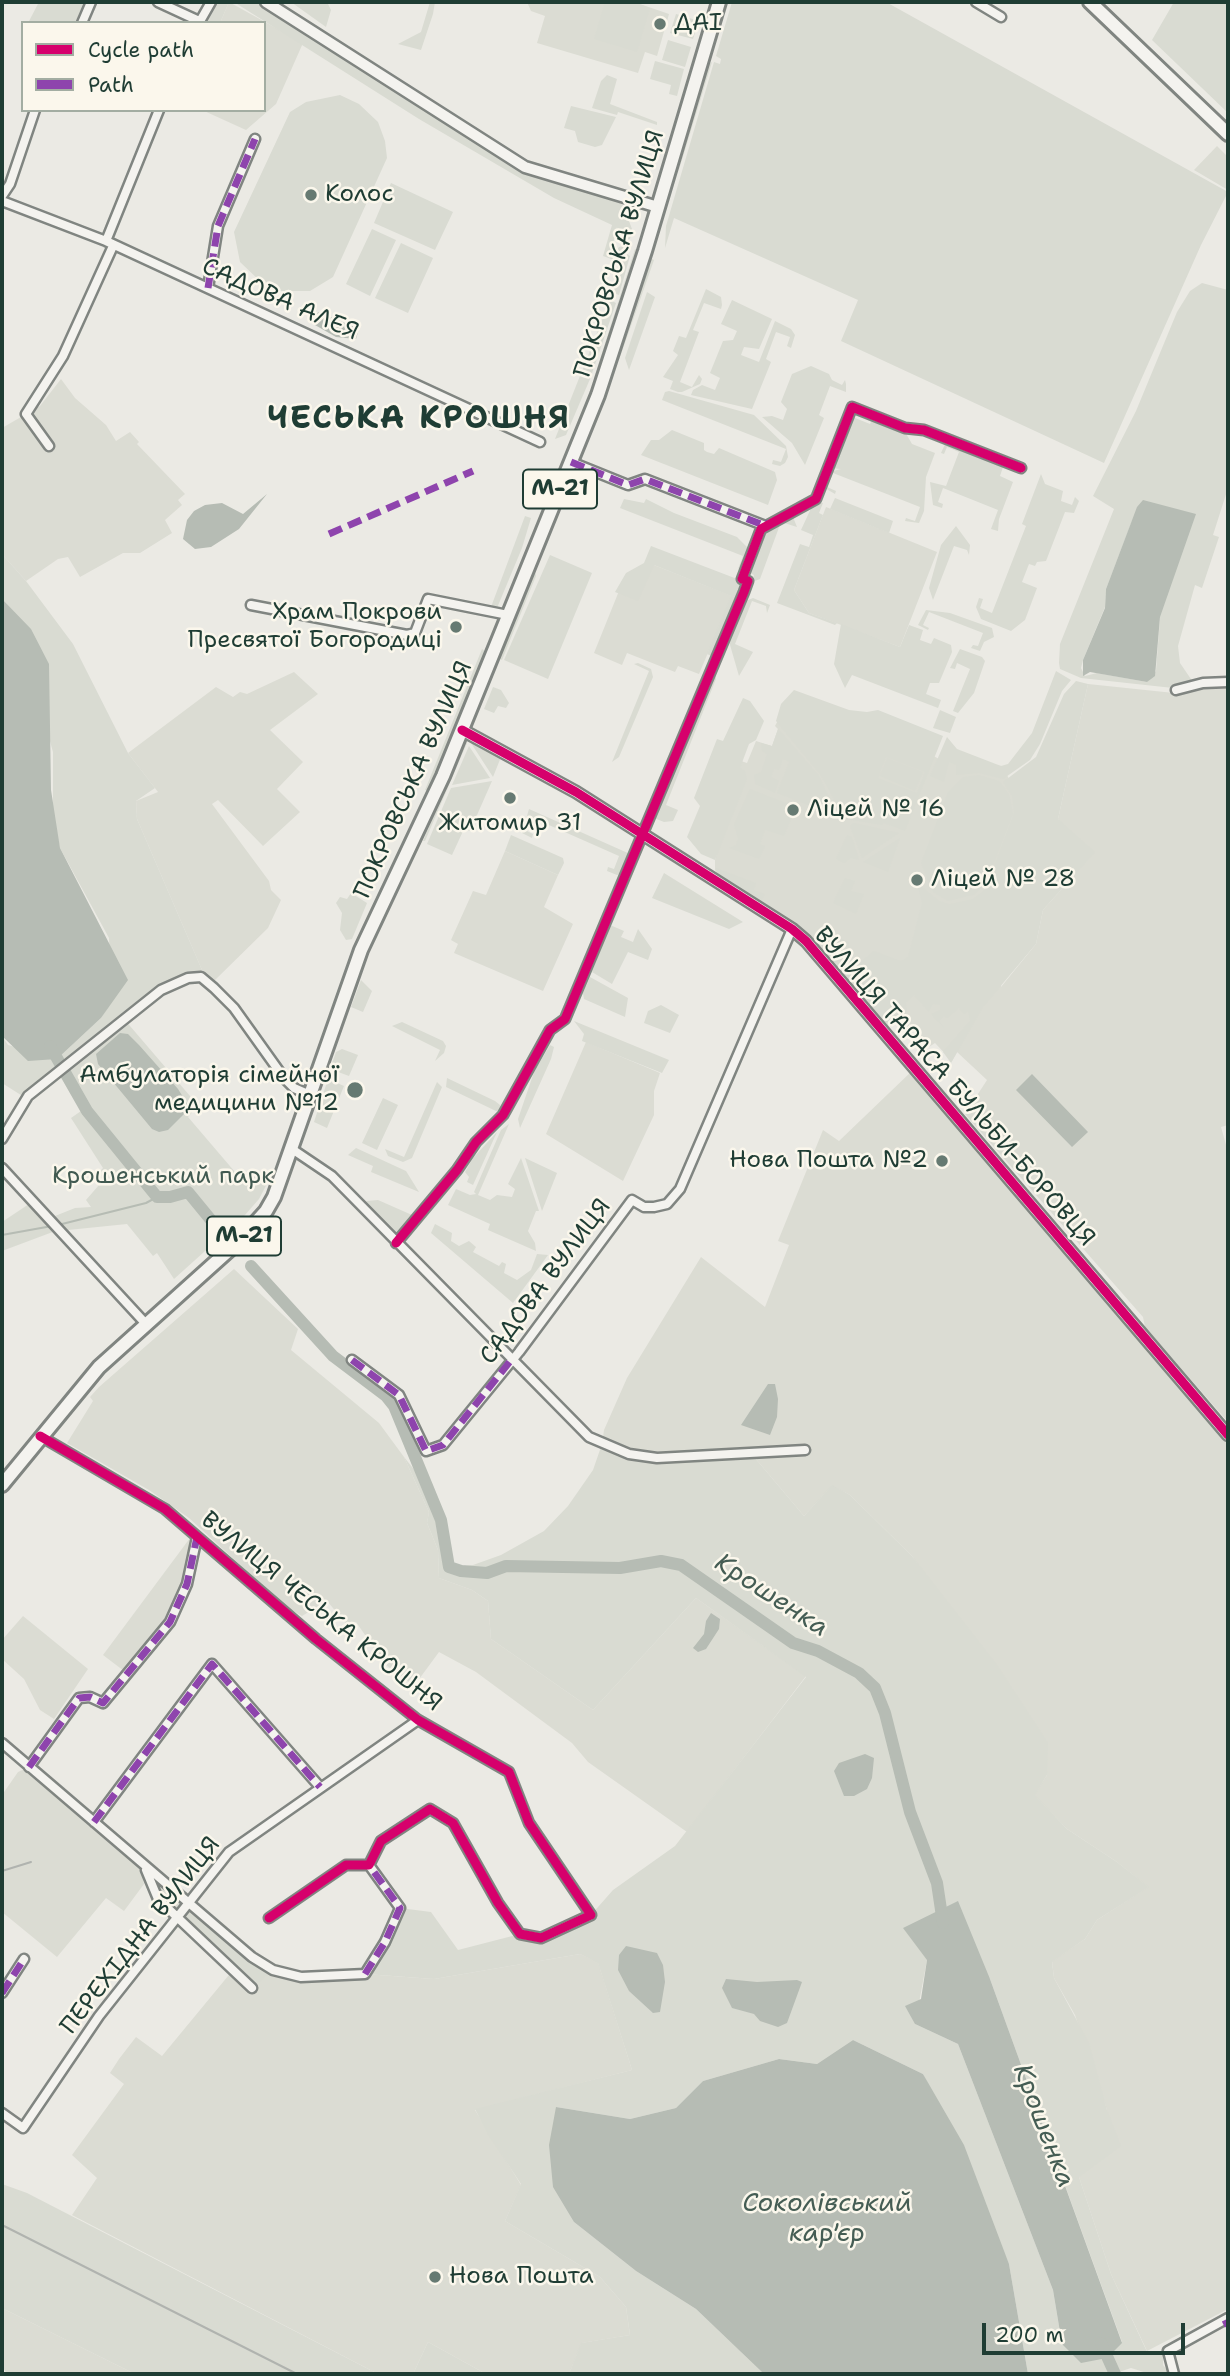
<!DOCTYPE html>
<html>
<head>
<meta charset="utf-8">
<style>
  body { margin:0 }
  #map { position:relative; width:1230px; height:2376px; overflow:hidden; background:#ebeae4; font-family:"Shantell Sans",sans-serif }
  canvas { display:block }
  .frame { position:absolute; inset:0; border:4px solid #1f3d34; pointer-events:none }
  .legend { position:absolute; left:21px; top:21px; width:245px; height:91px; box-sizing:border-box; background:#fbf7ec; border:2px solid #a3ada2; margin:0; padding:9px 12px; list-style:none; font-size:21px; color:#1f3d34 }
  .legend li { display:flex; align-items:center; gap:14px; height:35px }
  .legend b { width:35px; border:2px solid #a3ada2 }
  .scale { position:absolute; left:982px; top:2323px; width:203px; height:32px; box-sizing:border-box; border:4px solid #1f3d34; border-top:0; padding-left:9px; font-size:21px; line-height:24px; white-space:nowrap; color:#1f3d34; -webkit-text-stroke:5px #fbf7ec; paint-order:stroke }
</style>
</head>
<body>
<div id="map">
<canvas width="1230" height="2376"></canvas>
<div class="frame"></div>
<ul class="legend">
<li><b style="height:9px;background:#d6006c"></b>Cycle path</li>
<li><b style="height:9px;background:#8e44ad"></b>Path</li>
</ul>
<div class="scale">200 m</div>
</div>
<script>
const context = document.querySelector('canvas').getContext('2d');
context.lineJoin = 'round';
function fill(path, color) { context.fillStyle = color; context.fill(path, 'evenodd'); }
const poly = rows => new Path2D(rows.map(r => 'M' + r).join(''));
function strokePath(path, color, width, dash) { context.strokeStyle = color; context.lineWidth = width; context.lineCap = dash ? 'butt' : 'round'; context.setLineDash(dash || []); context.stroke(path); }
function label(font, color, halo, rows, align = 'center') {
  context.font = font + ' "Shantell Sans",sans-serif'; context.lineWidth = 5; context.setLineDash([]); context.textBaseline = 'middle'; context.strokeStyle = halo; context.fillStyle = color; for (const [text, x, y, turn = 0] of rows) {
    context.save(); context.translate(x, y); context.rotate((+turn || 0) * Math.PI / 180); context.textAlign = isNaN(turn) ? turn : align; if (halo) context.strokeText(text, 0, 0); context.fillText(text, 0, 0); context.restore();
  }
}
fill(poly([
  [229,2,303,43,276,104,246,130,202,110,264,110,264,23,220,23],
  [527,2,634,2,669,14,657,56,645,52,638,73,537,43,545,16,531,11],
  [1217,146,1228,157,1228,190,1194,170],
  [61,379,75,398,106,425,116,441,130,432,139,442,137,444,185,494,178,500,182,505,165,520,172,533,140,553,123,553,80,577,68,557,58,559,26,581,2,554,2,428,40,406],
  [826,507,937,552,900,647,809,613,794,590],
  [649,563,732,596,699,674,678,666,675,672,627,653,622,665,594,653,621,586],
  [294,672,318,694,270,730,303,762,277,789,300,812,263,846,218,800,212,804,269,881,271,890,281,900,268,928,214,981,202,970,137,819,136,801,158,792,128,753,216,687,233,697,240,692,247,694],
  [1088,684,1174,693,1228,684,1228,1125,1221,1127,1228,1152,1228,1422,1145,1327,1143,1317,965,1114,987,1080,957,1052,952,1061,935,1043,929,1047,897,1009,882,1021,814,942,811,935,720,877,715,870,715,860,741,761,747,763,756,741,772,746,778,729,775,726,786,705,905,740,939,759,1002,766,1018,795,1001,987,1036,944,1043,910,1076,873,1058,819],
  [505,851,558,875,544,907,573,924,543,991,454,953,458,944,451,940,473,891,486,895],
  [586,1042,660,1073,654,1091,654,1115,623,1181,546,1134],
  [913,1070,1228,1435,1228,2309,1147,2351,1111,2274,1079,2177,1107,2110,1075,2015,1054,1978,1052,1961,1085,1939,1097,1920,1148,1887,1117,1862,1067,1829,1034,1795,1047,1775,912,1556,850,1495,832,1486,804,1516,750,1452,657,1458,602,1444,604,1430,627,1378,701,1257,765,1307,789,1245,778,1241,823,1130,839,1141],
  [234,1269,298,1329,291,1350,379,1423,404,1457,429,1512,427,1523,438,1550,439,1578,472,1590,488,1601,491,1639,593,1710,696,1598,806,1676,687,1832,588,1762,572,1743,476,1672,439,1652,414,1686,386,1665,356,1622,349,1627,327,1601,302,1616,286,1607,189,1518,149,1490,67,1443,93,1401,90,1397,99,1387],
  [193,1534,197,1537,181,1601,128,1674,103,1655],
  [23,1616,88,1669,54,1719,40,1710,24,1679,2,1659,2,1640],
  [29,1767,140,1862,144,1884,124,1911,106,1898,57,1957,2,1912,2,1795,18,1772],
  [580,1954,598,1962,632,2070,475,2110,521,2185,505,2221,600,2277,626,2307,630,2335,582,2343,569,2374,486,2374,428,2342,413,2374,378,2374,72,2215,97,2178,72,2155,124,2084,110,2073,119,2059,136,2037,162,2056,233,1970,273,1970,301,1977,365,1974,434,1979],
  [2,2308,135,2374,7,2374,2,2366]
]), '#dbdcd3');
fill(poly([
  [39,2,84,2,75,23,28,23],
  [215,2,229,2,220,23,204,23],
  [234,2,259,2,527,174,621,200,632,229,630,239,625,240,618,234,617,227,613,244,616,245,610,254,615,254,619,247,628,245,626,253,630,256,619,295,613,293,622,263,603,256,612,225,554,198,419,119],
  [291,2,328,4,331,10,326,27],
  [430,2,435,2,433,14,421,50,398,44,421,32],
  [605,2,634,2,650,8,637,52,594,39],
  [732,2,886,2,1228,192,1201,245,1104,463,841,341,858,300,674,218,665,248,666,226,714,62,720,64,721,59,716,56],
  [1174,2,1228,2,1228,113,1152,40],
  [676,14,699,21,693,39,670,33],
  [668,40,691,47,685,67,662,60],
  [655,61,684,69,677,96,669,94,671,85,650,79],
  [712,62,677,176,707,65],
  [607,75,617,79,610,104,657,122,657,125,618,112,617,115,592,108,601,81],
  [340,95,359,104,378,122,385,141,387,158,333,277,310,291,280,291,262,283,240,262,234,232,290,112,306,102],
  [571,106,616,117,602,145,595,147,578,142,575,131,564,128],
  [391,183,453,212,435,250,374,223],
  [372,229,396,240,370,296,346,284],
  [401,243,433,258,408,313,375,298],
  [635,249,638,250,596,378,594,378],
  [650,258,654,260,619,360,618,359],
  [1202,283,1228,290,1228,488,1213,535,1219,537,1202,588,1195,585,1178,646,1180,663,1195,685,1173,688,1081,678,1060,669,1059,663,1060,644,1114,509,1093,496,1136,411,1177,312,1190,291],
  [1132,521,1156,614,1160,618,1156,671,1147,682,1097,673,1085,676,1081,668,1083,660,1105,607,1106,589],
  [706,289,721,297,722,305,721,309,704,303,693,330,699,332,680,382,692,387,699,375,702,379,700,384,682,392,678,392,670,389,673,381,663,377,678,355,673,351,679,336,686,338],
  [647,292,655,297,629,370,625,358],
  [610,300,616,303,590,379,566,435,555,439],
  [732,300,772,319,759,349,744,347,741,355,759,362,775,321,791,329,795,335,791,348,787,346,790,337,776,332,766,359,771,362,752,409,691,395,693,390,702,385,715,390,720,378,710,373,723,341,733,340,737,331,721,324],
  [811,366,829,374,832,380,842,385,845,380,846,384,846,392,830,386,819,415,824,418,805,465,792,443,762,417,772,416,783,420,787,409,781,402,792,374],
  [669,391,754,415,786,446,788,457,785,463,780,466,772,464,773,460,781,462,786,449,662,400,665,392],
  [850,416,870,424,873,418,904,430,912,444,935,453,926,477,924,511,919,523,905,521,906,518,915,521,920,507,833,473,827,487,836,491,835,494,823,487,829,472,841,469,830,468],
  [672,430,704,443,704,450,707,452,714,454,719,448,775,472,777,480,768,505,641,455,651,440,659,440],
  [946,442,1004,464,1000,476,1013,482,999,519,998,531,991,529,998,510,943,488,938,502,943,504,942,508,933,505,930,482,946,486,959,452,947,447,944,454,941,453],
  [1041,474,1045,484,1063,491,1061,501,1072,505,1075,497,1079,501,1074,513,1065,512,1046,561,1037,562,1035,566,1029,564,1022,582,1037,588,1025,620,1011,631,981,619,976,607,979,598,983,599,980,608,992,613,1026,526,1022,524],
  [835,498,893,521,889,533,830,509],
  [624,499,644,503,646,499,674,513,737,537,749,549,744,564,738,569,743,556,620,508],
  [818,502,823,503,819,513,823,515,794,590,809,613,837,623,835,625,777,603,800,544,809,547,813,535,801,530,813,504],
  [791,512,797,527,781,522,760,579,752,582,754,575,748,572,765,525],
  [525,516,531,518,522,548,497,608,491,607],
  [956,526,970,545,969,555,967,550,954,546,933,600,929,588,941,545],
  [651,546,745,582,714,657,707,654,731,596,654,565,638,601,615,592,626,573,644,563],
  [2,554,26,581,73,644,128,753,155,788,136,801,137,819,202,970,201,977,161,990,124,1019,196,1103,196,1108,188,1117,235,1172,269,1180,259,1199,245,1215,174,1279,157,1253,153,1256,127,1224,68,1230,55,1216,75,1208,91,1207,86,1200,99,1185,94,1178,103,1168,71,1118,81,1111,58,1072,24,1097,2,1083,2,1036,8,1045,57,1059,101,1018,111,1002,109,938,60,848,53,819,53,752,14,613,2,599],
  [550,555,592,573,548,679,504,660],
  [535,571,536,576,502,660,498,658],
  [753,598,770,605,767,613,766,606,752,601,735,644,753,652,739,676,728,638,743,602],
  [926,610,950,613,992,628,994,637,984,642,980,651,971,648,973,645,978,646,983,633,929,612,923,625,929,628,928,630,918,625],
  [841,624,900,647,909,625,923,630,920,640,931,644,934,638,951,645,952,652,939,683,930,683,926,694,941,700,938,708,852,675,845,688,834,664],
  [482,649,486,652,428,791,425,790],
  [960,649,982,657,985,661,974,693,958,713,953,711,970,669,957,663,955,669,950,668],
  [638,663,651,669,653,677,619,757,612,762,649,671,634,664],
  [714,671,716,679,666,805,678,810,673,821,664,822,654,818],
  [1056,671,1071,680,1062,691,1040,744,1030,760,1003,779,979,773,956,775,956,765,949,762,944,782,930,776,947,737,957,749,1001,766,1008,764,1032,733],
  [1076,681,1088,684,1058,819,1095,852,1043,910,1036,944,983,1007,951,1063,943,1052,970,1021,968,1011,964,1014,959,1008,947,1018,944,1016,939,1021,945,1029,931,1014,940,1010,940,1005,933,1004,929,1012,914,995,906,1002,907,1012,903,1016,911,1027,901,1028,895,1021,887,1027,844,976,874,951,901,961,908,957,922,903,917,883,939,901,950,904,973,899,985,890,1014,813,1012,796,1003,782,1036,757,1064,694],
  [493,687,501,690,509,703,506,708,498,706,494,713,484,709],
  [794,690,849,710,867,712,878,710,943,736,905,831,884,823,881,825,845,819,820,774,776,721,781,704],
  [886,757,925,772,917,793,878,778],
  [743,698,750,701,764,721,756,740,749,744,740,768,745,771,747,779,715,860,701,854,687,837,700,806,694,798,717,739,723,741],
  [940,710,956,717,950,733,933,728],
  [778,729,819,776,838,817,777,793,789,762,783,759,779,770,774,769,771,777,779,781,775,793,755,784,754,775,761,772,767,754,762,751,761,743,772,746],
  [465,741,467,743,425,841,423,841],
  [472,741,501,757,493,777,471,743],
  [469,746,490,778,452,785],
  [887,758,923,772,915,791,880,776],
  [979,775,999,781,1009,794,1013,814,986,884,973,895,948,901,933,892,921,863,948,792,963,777],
  [492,781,470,831,464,829,452,855,427,844,451,788],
  [750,789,796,807,784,836,765,830,760,844,765,846,759,859,729,848,736,845,738,838,734,825],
  [529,809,630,854,623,873,617,875,607,871,608,867,614,869,619,856,533,818,527,831,533,834,532,838,522,833],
  [853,823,854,823,899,833,862,858,850,826],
  [511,835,563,858,564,863,558,875,505,851],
  [847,835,852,837,859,860,851,858,844,863,836,859],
  [900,838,888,872,863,862],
  [716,868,756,883,754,890,765,894,760,902,720,877],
  [664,873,743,922,729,929,652,898],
  [845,878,855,881,851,891,864,894,856,914,833,903],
  [351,893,367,903,352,939,346,940,340,930,342,913,336,903,340,897,347,899],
  [610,925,624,931,621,937,633,942,638,929,652,949,648,960,628,952,612,984,592,972],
  [822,930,849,942,849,951,837,962,832,963,814,942],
  [590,977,628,998,625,1017,584,999,583,993],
  [361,980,372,991,363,1012,351,1007],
  [661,1005,679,1015,670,1033,644,1023,648,1011],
  [574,1021,669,1060,662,1073,582,1041,584,1034],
  [402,1022,443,1041,446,1046,444,1053,435,1061,440,1050,392,1026],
  [550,1045,554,1047,551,1059,520,1128,518,1119,534,1072],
  [342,1049,358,1055,349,1076,330,1069,336,1052],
  [447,1078,495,1101,500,1105,500,1109,498,1112,446,1087],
  [328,1079,344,1086,327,1128,314,1122],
  [437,1082,442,1087,412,1158,403,1162,388,1156,385,1149,404,1157],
  [383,1098,398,1105,377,1150,362,1143],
  [509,1124,478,1195,490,1200,497,1195,512,1197,515,1189,508,1184,521,1158,539,1211,536,1211,528,1231,535,1243,536,1251,488,1230,490,1224,448,1205,456,1189,470,1195,476,1194,474,1192,501,1130],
  [497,1132,473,1185,467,1182,469,1177,465,1172,473,1158],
  [356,1148,406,1171,419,1192,371,1172,373,1166,348,1155],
  [525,1158,557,1173,542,1211],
  [378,1200,412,1215,397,1233,390,1232,364,1205,367,1201],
  [32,1202,58,1230,2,1251,2,1222],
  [435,1224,452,1233,451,1241,459,1246,469,1241,476,1247,473,1252,499,1266,502,1262,506,1264,504,1273,517,1280,531,1270,537,1254,548,1255,513,1303,431,1233],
  [602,1444,657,1458,750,1452,804,1516,832,1485,850,1495,912,1556,997,1665,1048,1743,1047,1775,1035,1795,1067,1829,1117,1862,1149,1887,1097,1920,1085,1939,1052,1962,1054,1978,1089,2043,1107,2110,1121,2146,1079,2177,1111,2274,1148,2354,1163,2354,1163,2365,1170,2374,1150,2374,1131,2368,1113,2374,1028,2374,1009,2264,923,2074,853,2040,817,2064,779,2059,703,2081,676,2108,630,2119,556,2107,574,2222,636,2271,696,2309,764,2374,569,2374,581,2343,630,2335,626,2307,600,2277,505,2221,521,2184,487,2133,475,2109,632,2070,598,1963,580,1954,434,1979,365,1974,400,1908,431,1912,458,1950,520,1934,541,1938,591,1915,613,1890,675,1846,806,1677,696,1598,593,1710,491,1639,488,1601,472,1590,439,1578,438,1550,427,1523,429,1512,404,1457,424,1482,441,1520,450,1567,473,1565,501,1555,544,1531,568,1506,593,1470],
  [927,1960,990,1979,1122,2342,1062,2344,1053,2290,958,2044,915,2024],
  [156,1875,273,1970,252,1988,158,1899],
  [2,2184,27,2193,378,2374,135,2374,2,2308],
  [428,2342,486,2374,413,2374]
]), '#d9dbd2');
fill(poly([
  [319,312,359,329,356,339,336,337,315,325,316,314],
  [267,494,239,529,211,547,195,549,183,539,187,520,194,511,205,505,222,503,243,514],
  [1143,500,1196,514,1160,617,1155,676,1147,682,1090,672,1083,676,1083,660,1105,608,1106,589,1137,507],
  [2,599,31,629,49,664,51,790,60,848,128,980,101,1018,57,1059,28,1061,2,1036],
  [120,1033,128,1034,139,1045,178,1089,190,1108,168,1130,159,1132,152,1129,98,1064,96,1054],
  [1032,1074,1088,1132,1072,1147,1016,1090],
  [768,1384,775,1384,778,1399,777,1417,770,1435,741,1425],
  [711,1613,720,1619,719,1629,706,1649,698,1652,693,1648,704,1634,706,1621],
  [865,1754,874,1758,872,1778,867,1789,854,1796,844,1796,834,1771,839,1763],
  [958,1901,990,1979,1122,2343,1107,2358,1081,2363,1062,2344,1053,2290,958,2044,915,2024,905,2006,921,1999,927,1960,903,1928],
  [626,1946,657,1953,663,1965,665,1982,660,2012,653,2013,629,1991,618,1970,619,1955],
  [726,1979,757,1982,797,1980,802,1982,787,2023,778,2027,760,2021,754,2014,732,2008,722,1988],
  [853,2040,923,2074,964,2145,1009,2264,1028,2374,764,2374,696,2309,636,2271,574,2222,553,2187,549,2145,556,2107,630,2119,676,2108,703,2081,779,2059,817,2064]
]), '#b6bcb4');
strokePath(poly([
  [58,1225,146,1203,157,1197],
  [2,1235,52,1226]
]), '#b6bcb4', 2);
strokePath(poly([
  [50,1046,87,1111,157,1197,170,1197,188,1192,220,1231],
  [251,1266,333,1356,386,1396,394,1406,441,1520,449,1567,461,1571,487,1573,506,1566,620,1568,661,1561,681,1565,793,1643,818,1651,859,1673,875,1688,885,1713,910,1812,937,1883,943,1923],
  [1101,2343,1115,2374]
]), '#b6bcb4', 12);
const minor = poly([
  [158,2,199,21],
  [976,2,1001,17],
  [82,23,91,2],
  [199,23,211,2],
  [2,196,10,184,35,110],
  [2,201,106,241,540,442],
  [106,241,159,110],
  [208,288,218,226,255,139],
  [49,446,26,414,63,356,113,246],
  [571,462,628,485,645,479,763,525],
  [251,605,407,635,415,633,428,599,508,615],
  [1176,690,1203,683,1228,682],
  [2,1139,28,1096,161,990,188,978,201,977,214,988,234,1008,284,1078,294,1088,310,1095],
  [292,1149,332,1176,589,1437,629,1454,657,1458,805,1450],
  [2,1168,146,1324],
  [396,1243,457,1170,476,1142,503,1115,550,1030,565,1019,744,592,748,581,742,579,761,529,816,499,852,407,905,428,924,430,1021,468],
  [352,1360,399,1395,426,1451,443,1445,519,1352,632,1200,644,1207,654,1207,667,1204,680,1189,792,929],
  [40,1436,165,1509,316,1639,418,1720,509,1772,529,1823,591,1915,541,1938,520,1934,498,1903,453,1823,430,1809,381,1841,369,1865,346,1865,269,1918],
  [2,1743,252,1957,273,1970,301,1977,365,1974,385,1942,400,1908,369,1865],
  [29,1767,79,1698,90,1697,103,1703,170,1622,187,1584,197,1537],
  [94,1822,212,1664,320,1787],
  [146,1870,158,1899,252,1988],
  [2,1993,24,1959],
  [2,2113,23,2128,99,2016,229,1852,418,1720],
  [1174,2374,1168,2351,1228,2318]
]);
const tertiary = poly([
  [266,2,525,167,658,207],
  [462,730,576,792,792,929,806,941,1228,1435]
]);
const primary = poly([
  [1090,2,1228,134]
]);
const trunk = poly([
  [2,1485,99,1367,238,1242,266,1211,274,1197,361,950,443,776,598,395,645,251,719,2]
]);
strokePath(minor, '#808581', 13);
strokePath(tertiary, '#808581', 15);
strokePath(primary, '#808581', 18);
strokePath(trunk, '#808581', 18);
strokePath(minor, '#f4f3ef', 8);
strokePath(tertiary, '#f4f3ef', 10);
strokePath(primary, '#f4f3ef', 12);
strokePath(trunk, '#f4f3ef', 12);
strokePath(poly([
  [2,1871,31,1862],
  [2,2225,297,2374]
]), '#b0b3af', 2);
strokePath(poly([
  [208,288,218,226,255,139],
  [571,462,628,485,645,479,763,525,768,523],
  [329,534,473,471],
  [352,1360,399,1395,426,1451,443,1445,512,1359],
  [29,1767,79,1698,90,1697,103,1703,170,1622,187,1584,197,1537],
  [94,1822,212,1664,320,1787],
  [365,1974,385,1942,400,1908,369,1865],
  [2,1993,24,1959],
  [1225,2320,1228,2326]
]), '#8e44ad', 7, [14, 7]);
strokePath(poly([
  [462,730,576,792,792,929,806,941,1228,1435],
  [396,1243,457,1170,476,1142,503,1115,550,1030,565,1019,744,592,748,581,742,579,761,529,816,499,852,407,905,428,924,430,1021,468],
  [40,1436,165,1509,316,1639,418,1720,509,1772,529,1823,591,1915,541,1938,520,1934,498,1903,453,1823,430,1809,381,1841,369,1865,346,1865,269,1918]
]), '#d6006c', 9);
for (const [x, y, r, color] of [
  [660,24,7,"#667a72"],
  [311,195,7,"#667a72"],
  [456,627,7,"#667a72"],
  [510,798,7,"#667a72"],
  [793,810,7,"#667a72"],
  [917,880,7,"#667a72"],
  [355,1090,9,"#667a72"],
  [942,1161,7,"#667a72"],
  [435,2277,7,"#667a72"]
]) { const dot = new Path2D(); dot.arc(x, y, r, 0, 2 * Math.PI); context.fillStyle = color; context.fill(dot); strokePath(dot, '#fbf7ec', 2.5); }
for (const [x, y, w] of [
  [560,489,74],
  [244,1236,74]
]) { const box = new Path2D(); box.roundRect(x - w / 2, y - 19.5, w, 39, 5); context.fillStyle = '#fbf7ec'; context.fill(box); strokePath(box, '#1f3d34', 2); }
label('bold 23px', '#1f3d34', null, [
  ["М-21",560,489],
  ["М-21",244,1236]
]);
label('24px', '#1f3d34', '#fbf7ec', [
  ["ДАІ",674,24],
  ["Колос",325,195],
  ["Храм Покрови",442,613,"right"],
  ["Пресвятої Богородиці",442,641,"right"],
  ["Ліцей № 16",807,810],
  ["Житомир 31",510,824,"center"],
  ["Ліцей № 28",931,880],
  ["Амбулаторія сімейної",339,1076,"right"],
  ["медицини №12",339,1104,"right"],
  ["Нова Пошта №2",928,1161,"right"],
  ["Нова Пошта",449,2277]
], 'left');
label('24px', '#1f3d34', '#fbf7ec', [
  ["ПОКРОВСЬКА ВУЛИЦЯ",620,254,-73],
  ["САДОВА АЛЕЯ",280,300,24],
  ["ПОКРОВСЬКА ВУЛИЦЯ",414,780,-66],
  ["ВУЛИЦЯ ТАРАСА БУЛЬБИ-БОРОВЦЯ",954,1087,49],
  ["САДОВА ВУЛИЦЯ",546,1282,-53],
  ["ВУЛИЦЯ ЧЕСЬКА КРОШНЯ",321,1612,39],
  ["ПЕРЕХІДНА ВУЛИЦЯ",141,1936,-52]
]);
label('24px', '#415a51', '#fbf7ec', [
  ["Крошенський парк",163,1177]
]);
label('italic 26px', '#455d54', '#fbf7ec', [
  ["Крошенка",771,1596,33],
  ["Крошенка",1043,2126,69],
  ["Соколівський",827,2204],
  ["кар'єр",827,2234]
]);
context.letterSpacing = '2px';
label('bold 32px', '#1f3d34', '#fbf7ec', [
  ["ЧЕСЬКА КРОШНЯ",419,420]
]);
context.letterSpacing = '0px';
</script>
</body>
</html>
